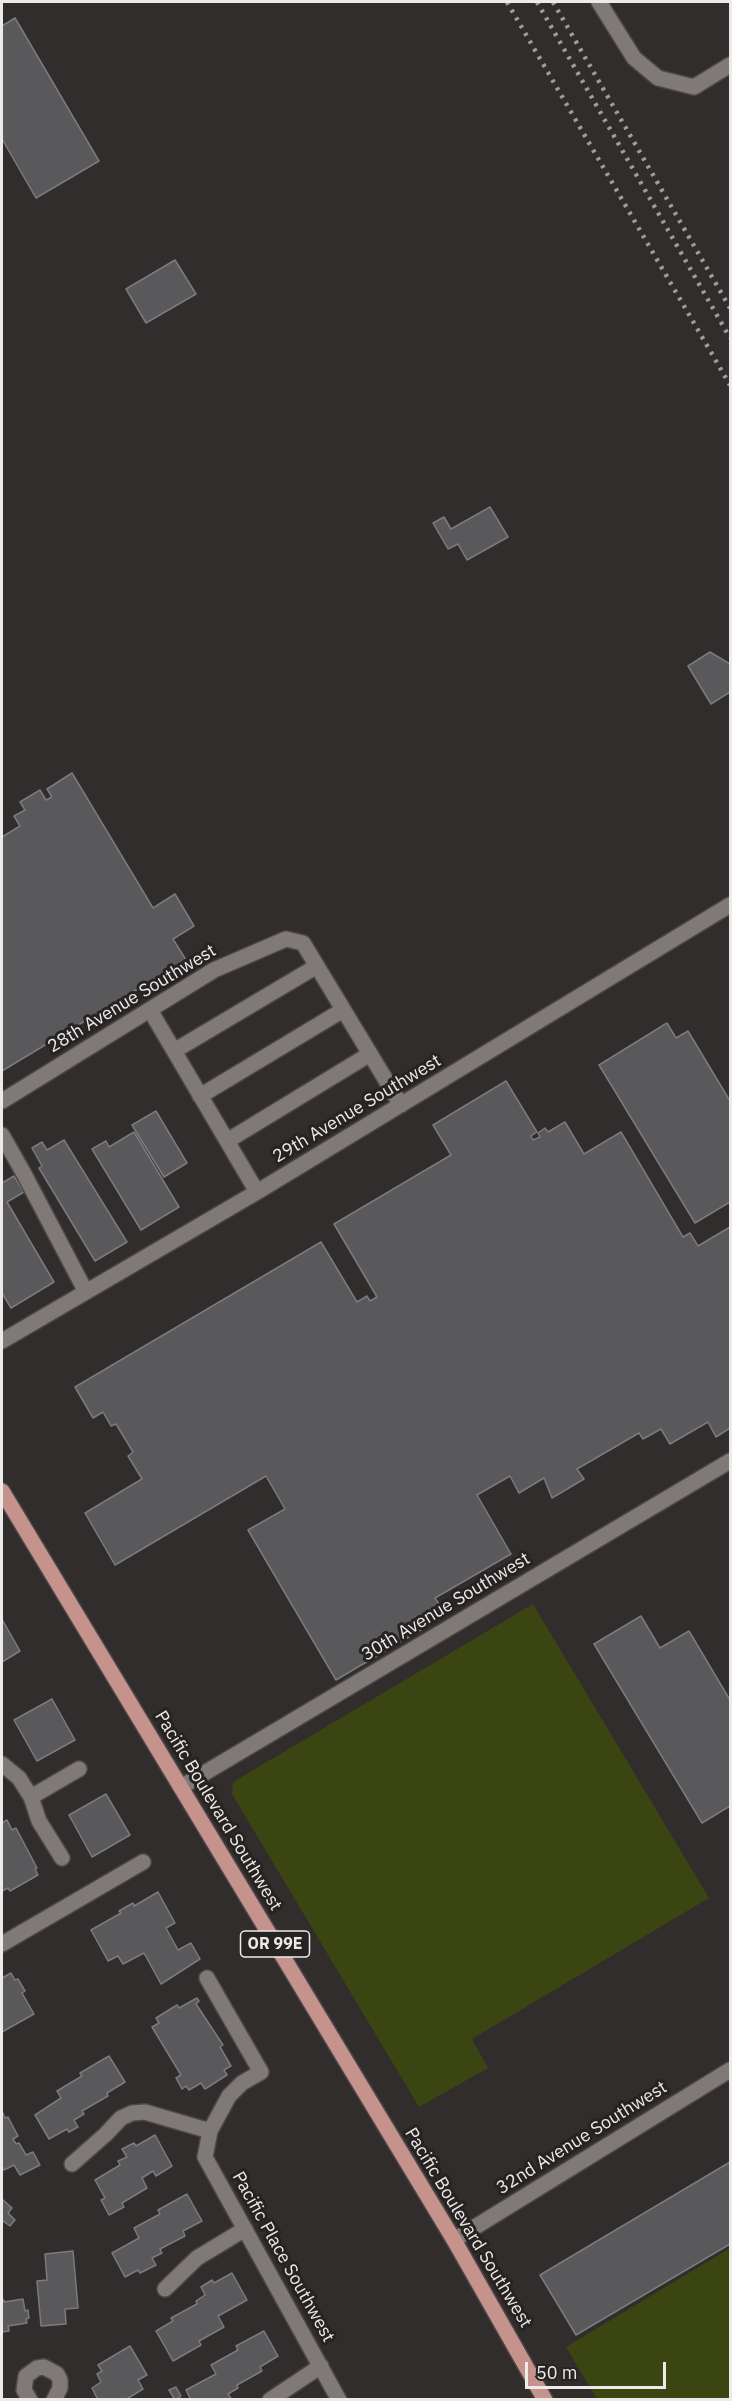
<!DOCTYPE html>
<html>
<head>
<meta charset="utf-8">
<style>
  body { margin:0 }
  #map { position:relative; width:732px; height:2401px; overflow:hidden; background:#312d2c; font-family:"IBM Plex Sans",sans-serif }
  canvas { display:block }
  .frame { position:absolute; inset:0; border:3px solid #edebea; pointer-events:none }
  .scale { position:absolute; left:525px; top:2362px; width:141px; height:27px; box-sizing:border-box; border:3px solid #edebea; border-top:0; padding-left:8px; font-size:18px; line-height:21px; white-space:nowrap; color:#edebea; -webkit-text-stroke:4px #272322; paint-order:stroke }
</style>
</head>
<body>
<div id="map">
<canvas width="732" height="2401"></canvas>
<div class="frame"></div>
<div class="scale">50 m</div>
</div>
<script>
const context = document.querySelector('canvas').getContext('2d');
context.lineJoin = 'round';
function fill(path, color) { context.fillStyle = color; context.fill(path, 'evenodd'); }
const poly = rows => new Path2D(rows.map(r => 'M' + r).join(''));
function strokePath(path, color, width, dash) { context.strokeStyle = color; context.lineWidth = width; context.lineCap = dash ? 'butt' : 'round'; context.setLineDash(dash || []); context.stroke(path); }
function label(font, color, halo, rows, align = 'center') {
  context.font = font + ' "IBM Plex Sans",sans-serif'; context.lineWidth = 6; context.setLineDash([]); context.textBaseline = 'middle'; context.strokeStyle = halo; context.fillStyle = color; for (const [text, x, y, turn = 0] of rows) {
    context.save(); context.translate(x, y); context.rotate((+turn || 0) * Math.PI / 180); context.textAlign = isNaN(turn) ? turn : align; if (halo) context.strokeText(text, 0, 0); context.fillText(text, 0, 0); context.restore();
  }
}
fill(poly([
  [533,1604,709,1898,472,2039,488,2068,419,2107,232,1794,233,1782],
  [730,2248,730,2399,597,2399,566,2347]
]), '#3b4511');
const building = poly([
  [15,18,99,161,36,198,2,139,2,26,15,18],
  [175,260,196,294,146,323,126,289,175,260],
  [490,507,508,537,467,560,458,544,448,549,433,523,444,517,451,529,490,507],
  [710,652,730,664,730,692,711,704,688,666,710,652],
  [72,773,153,908,175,894,194,926,173,939,186,960,2,1071,2,837,20,826,14,816,25,810,20,802,40,790,46,800,52,797,47,789,72,773],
  [667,1023,676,1038,688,1031,730,1101,730,1202,695,1223,599,1065,667,1023],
  [506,1081,537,1132,531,1136,533,1140,540,1137,538,1133,545,1128,548,1132,565,1122,584,1154,621,1132,683,1237,690,1233,698,1246,730,1227,730,1428,716,1437,708,1422,670,1444,661,1429,643,1439,639,1433,577,1469,584,1479,552,1498,544,1478,519,1493,510,1476,477,1495,511,1554,435,1598,446,1615,336,1680,248,1530,285,1509,266,1476,115,1565,85,1513,142,1479,128,1456,133,1452,116,1424,111,1426,103,1412,93,1418,75,1387,321,1242,357,1302,367,1296,370,1301,377,1297,334,1224,451,1155,433,1125,506,1081],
  [156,1111,187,1163,164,1177,132,1125,156,1111],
  [134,1132,179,1207,141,1230,92,1149,106,1141,109,1147,134,1132],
  [64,1140,127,1242,95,1261,39,1168,42,1166,32,1148,42,1142,47,1150,64,1140],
  [14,1176,24,1192,7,1202,54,1282,11,1308,2,1293,2,1183,14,1176],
  [641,1616,660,1648,689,1631,730,1700,730,1806,702,1823,594,1644,641,1616],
  [3,1621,20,1651,2,1662,2,1622,3,1621],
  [52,1699,75,1740,37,1761,14,1720,52,1699],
  [106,1794,130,1835,92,1857,69,1815,106,1794],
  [7,1820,12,1830,16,1828,37,1868,35,1869,38,1875,10,1891,8,1888,2,1891,2,1823,7,1820],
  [158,1892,175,1923,166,1928,178,1950,191,1943,200,1959,161,1984,144,1953,123,1964,118,1956,108,1961,91,1930,121,1913,119,1911,133,1903,134,1906,158,1892],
  [11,1973,15,1980,18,1979,25,1991,22,1993,34,2014,2,2032,2,1978,11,1973],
  [197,1998,199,2001,196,2004,223,2045,220,2047,231,2066,224,2070,227,2075,205,2089,201,2083,189,2090,186,2086,182,2089,176,2078,181,2075,152,2027,159,2023,156,2018,177,2005,179,2008,197,1998],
  [109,2056,125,2082,107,2093,108,2096,82,2111,84,2114,74,2120,78,2127,69,2132,67,2129,49,2139,35,2115,61,2098,57,2091,82,2076,80,2073,109,2056],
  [2,2111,5,2118,8,2117,18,2136,13,2139,16,2144,19,2143,26,2155,33,2152,40,2165,20,2175,14,2165,4,2170,2,2166,2,2111],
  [155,2135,172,2166,156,2176,153,2171,142,2178,147,2188,122,2203,124,2207,109,2215,101,2200,105,2198,95,2180,120,2165,118,2161,127,2157,122,2149,134,2143,136,2146,155,2135],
  [730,2162,730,2244,576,2335,540,2275,730,2162],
  [187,2194,202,2221,183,2231,185,2236,160,2249,162,2253,152,2258,156,2265,140,2273,138,2270,125,2277,112,2253,139,2238,134,2228,160,2214,158,2210,187,2194],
  [2,2199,12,2208,8,2213,15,2220,10,2226,3,2221,2,2223,2,2199],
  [73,2251,78,2308,65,2309,66,2324,41,2326,37,2281,47,2280,45,2254,73,2251],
  [232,2273,247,2300,218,2316,224,2327,199,2341,201,2345,173,2361,156,2331,173,2321,171,2318,197,2304,196,2301,205,2295,201,2287,212,2280,214,2283,232,2273],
  [23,2299,25,2311,28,2310,29,2318,26,2319,27,2323,8,2326,9,2331,2,2332,2,2300,4,2300,4,2302,23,2299],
  [264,2331,278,2356,260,2367,262,2371,237,2385,238,2388,228,2394,232,2400,191,2400,186,2390,216,2374,211,2365,238,2350,236,2346,264,2331],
  [130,2346,147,2375,138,2380,143,2389,125,2400,98,2400,92,2388,101,2382,97,2374,102,2371,98,2365,130,2346],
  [176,2387,181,2396,175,2400,169,2390,176,2387]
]);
fill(building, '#59585b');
strokePath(building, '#7c7a7e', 1.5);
const minor = poly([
  [599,2,634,58,658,78,694,87,730,65],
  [150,1010,257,1192],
  [174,1051,317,966],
  [200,1096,343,1010],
  [2,1101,214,970,286,939,303,943,401,1105],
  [2,1135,23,1172,86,1292],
  [227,1141,370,1054],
  [2,1341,257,1192,730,905],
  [2,1764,19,1778,31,1797,39,1821,62,1858],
  [181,1787,730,1461],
  [31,1797,79,1769],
  [2,1944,143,1862],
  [207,1978,261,2072,242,2083,229,2096,210,2131,205,2157,339,2400],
  [72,2164,106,2134,121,2118,132,2113,145,2112,210,2131],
  [454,2240,730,2070],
  [165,2289,197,2258,245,2229],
  [30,2400,24,2390,26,2376,37,2368,44,2367,57,2374,60,2380,60,2388,54,2400],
  [270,2400,321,2366]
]);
const major = poly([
  [2,1491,454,2240,545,2400]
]);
strokePath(minor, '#4c4847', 18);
strokePath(major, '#4c4847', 18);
strokePath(minor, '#7f7a78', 15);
strokePath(major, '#c5928c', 15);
strokePath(poly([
  [507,2,730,385],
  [537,2,730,338],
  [553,2,730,308]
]), '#9f9c9b', 4.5, [3, 6]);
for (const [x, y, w] of [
  [275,1944,69]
]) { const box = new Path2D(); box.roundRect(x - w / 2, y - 13, w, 26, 4.5); context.fillStyle = '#272322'; context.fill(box); strokePath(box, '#edebea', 1.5); }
label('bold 16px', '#edebea', null, [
  ["OR 99E",275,1944]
]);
label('18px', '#edebea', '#272322', [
  ["28th Avenue Southwest",132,999,-31],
  ["29th Avenue Southwest",357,1109,-31],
  ["30th Avenue Southwest",446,1607,-31],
  ["Pacific Boulevard Southwest",218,1811,59],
  ["32nd Avenue Southwest",582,2138,-32],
  ["Pacific Boulevard Southwest",468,2228,59],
  ["Pacific Place Southwest",283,2257,61]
]);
</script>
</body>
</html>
